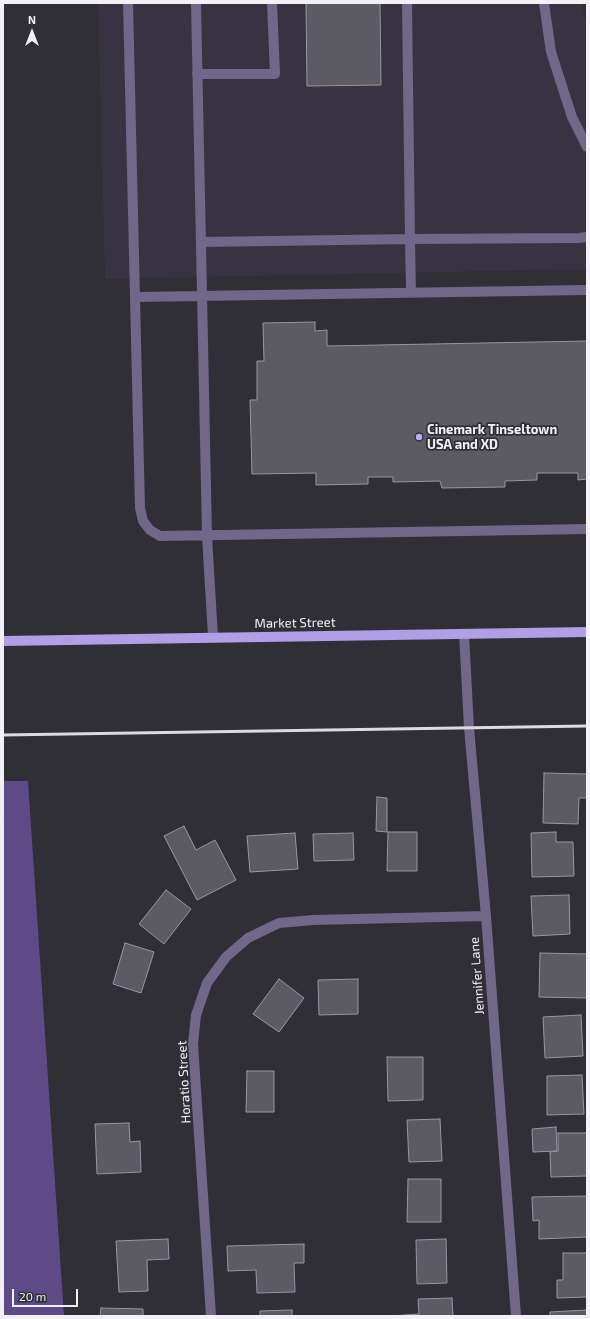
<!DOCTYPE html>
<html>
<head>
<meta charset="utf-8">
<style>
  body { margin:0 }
  #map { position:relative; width:590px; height:1319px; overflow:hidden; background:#302e36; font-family:"Exo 2",sans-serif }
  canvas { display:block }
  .frame { position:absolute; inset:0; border:4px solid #f3f1f7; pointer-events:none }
  .north { position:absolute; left:12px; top:12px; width:40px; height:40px; -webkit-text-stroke:3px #302e36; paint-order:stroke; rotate:0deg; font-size:11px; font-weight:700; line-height:16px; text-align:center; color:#f3f1f7 }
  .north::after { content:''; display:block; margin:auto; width:14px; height:18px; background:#f3f1f7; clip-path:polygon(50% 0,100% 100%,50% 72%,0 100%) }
  .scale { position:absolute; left:12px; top:1289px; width:66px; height:18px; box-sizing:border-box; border:2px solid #f3f1f7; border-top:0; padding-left:5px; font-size:12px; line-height:14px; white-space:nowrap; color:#f3f1f7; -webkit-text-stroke:3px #302e36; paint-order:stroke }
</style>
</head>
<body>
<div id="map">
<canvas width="590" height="1319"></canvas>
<div class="frame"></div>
<div class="north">N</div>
<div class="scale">20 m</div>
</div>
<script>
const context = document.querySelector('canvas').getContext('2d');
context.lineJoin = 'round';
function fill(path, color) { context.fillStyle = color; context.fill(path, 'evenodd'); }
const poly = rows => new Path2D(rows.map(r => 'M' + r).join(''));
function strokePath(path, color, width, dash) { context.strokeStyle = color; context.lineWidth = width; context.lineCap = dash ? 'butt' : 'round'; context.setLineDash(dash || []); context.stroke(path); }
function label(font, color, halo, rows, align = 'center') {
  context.font = font + ' "Exo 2",sans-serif'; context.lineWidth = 3.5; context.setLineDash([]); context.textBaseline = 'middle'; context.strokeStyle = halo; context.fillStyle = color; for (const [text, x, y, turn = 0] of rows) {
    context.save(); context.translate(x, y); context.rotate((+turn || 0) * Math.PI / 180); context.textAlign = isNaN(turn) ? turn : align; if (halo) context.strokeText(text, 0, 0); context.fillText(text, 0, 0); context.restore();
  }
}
fill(poly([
  [98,3,581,3,587,28,587,269,105,279]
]), '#373342');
fill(poly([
  [3,781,28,781,64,1316,3,1316]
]), '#5d4a87');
const building = poly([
  [306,3,380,3,381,85,307,86,306,3],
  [315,322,315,331,327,330,327,346,587,341,587,479,578,480,578,473,537,473,537,480,505,481,505,487,442,488,440,481,393,482,393,477,368,477,368,484,316,485,316,473,252,474,250,400,257,400,257,361,264,361,263,323,315,322],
  [544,773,587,774,587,798,579,798,578,824,543,823,544,773],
  [377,797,387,798,387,832,376,831,377,797],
  [184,826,196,850,215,840,236,880,197,900,164,836,184,826],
  [388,832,417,832,417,871,387,871,388,832],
  [556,832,556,842,573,842,574,876,532,877,531,833,556,832],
  [295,833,298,869,250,872,247,836,295,833],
  [353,833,354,860,314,861,313,834,353,833],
  [166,890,191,909,164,944,139,924,166,890],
  [569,895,570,934,533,936,531,896,569,895],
  [125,943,154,952,141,993,113,984,125,943],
  [540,953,587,954,587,998,539,997,540,953],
  [279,979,304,998,279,1032,253,1014,279,979],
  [358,979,358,1014,319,1015,318,980,358,979],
  [581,1015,583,1056,545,1058,543,1017,581,1015],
  [387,1057,423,1057,423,1100,388,1101,387,1057],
  [247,1071,274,1071,274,1112,246,1112,247,1071],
  [582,1075,584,1114,547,1115,547,1076,582,1075],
  [440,1119,442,1161,409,1162,407,1120,440,1119],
  [129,1123,130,1142,140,1141,141,1172,97,1174,95,1124,129,1123],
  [556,1127,557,1151,533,1152,532,1129,556,1127],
  [558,1133,587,1133,587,1176,551,1177,550,1152,558,1151,558,1133],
  [408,1179,441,1179,441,1222,407,1222,408,1179],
  [587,1196,587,1237,539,1239,539,1220,533,1221,532,1197,587,1196],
  [168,1239,169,1259,147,1260,148,1291,119,1292,116,1241,168,1239],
  [446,1239,447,1283,417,1284,416,1240,446,1239],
  [304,1244,304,1263,294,1263,295,1292,257,1293,256,1270,228,1271,227,1246,304,1244],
  [563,1253,587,1253,587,1297,557,1298,557,1280,563,1280,563,1253],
  [452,1298,453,1316,390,1316,419,1314,418,1299,452,1298],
  [101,1308,143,1309,143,1316,100,1316,101,1308],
  [292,1310,292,1316,260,1316,260,1311,292,1310],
  [587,1310,587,1316,550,1316,550,1312,587,1310]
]);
fill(building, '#5c5a63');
strokePath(building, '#9896a0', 1);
strokePath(poly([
  [128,3,140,508,143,521,150,530,160,536,587,529],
  [196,3,207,536,213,637],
  [407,3,410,239,579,238,587,237],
  [544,3,551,52,572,117,587,147],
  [197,74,275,74,272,3],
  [201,242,410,239,411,292],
  [135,297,587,290],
  [464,634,469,728,486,916,516,1316],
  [211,1316,193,1044,196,1015,207,983,226,957,248,938,279,923,313,920,486,916]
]), '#706789', 10);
strokePath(poly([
  [3,641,587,632]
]), '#b19ee4', 10);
strokePath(poly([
  [3,735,587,726]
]), '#dddbe2', 3);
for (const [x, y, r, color] of [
  [419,437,4,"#bea9f5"]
]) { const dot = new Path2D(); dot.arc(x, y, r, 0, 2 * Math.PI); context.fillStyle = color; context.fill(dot); strokePath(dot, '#302e36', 1.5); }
label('bold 13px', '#f3f1f7', '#302e36', [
  ["Cinemark Tinseltown",427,430],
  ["USA and XD",427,445]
], 'left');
label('13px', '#f3f1f7', '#302e36', [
  ["Market Street",295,623,-1],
  ["Jennifer Lane",477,976,-94],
  ["Horatio Street",184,1082,-93]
]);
</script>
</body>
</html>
